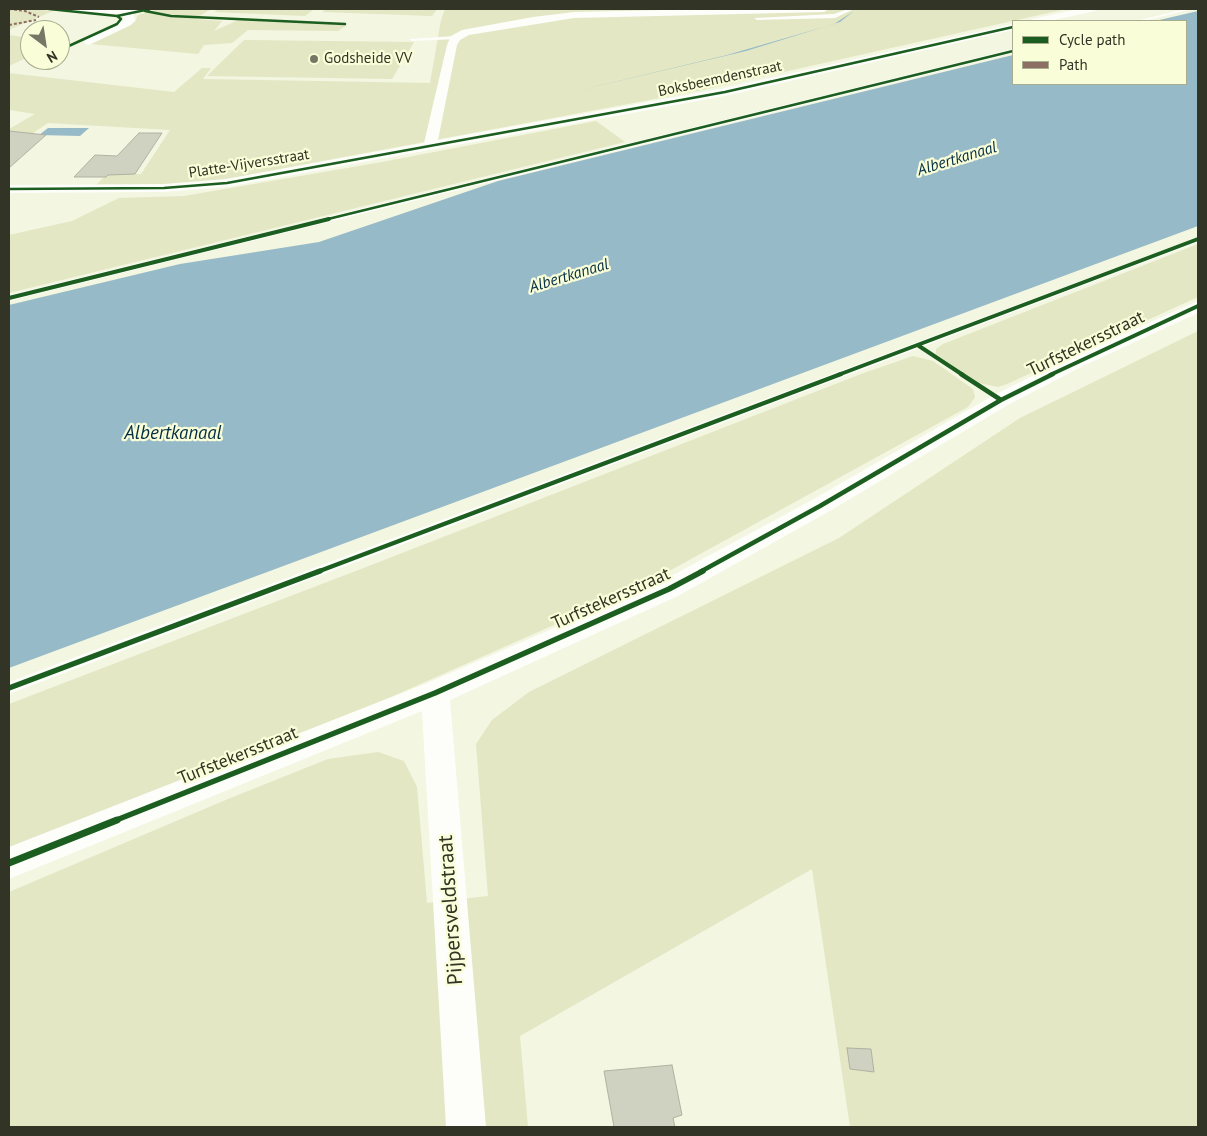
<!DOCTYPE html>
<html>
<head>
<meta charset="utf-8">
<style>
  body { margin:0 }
  #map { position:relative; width:1207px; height:1136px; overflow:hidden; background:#f3f6e0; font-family:"PT Sans",sans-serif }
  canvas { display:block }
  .frame { position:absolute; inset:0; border:10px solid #323425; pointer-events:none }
  .legend { position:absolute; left:1012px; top:20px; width:175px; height:65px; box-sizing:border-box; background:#f9fed8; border:1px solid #a9ad90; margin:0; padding:6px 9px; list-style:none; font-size:15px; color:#323425 }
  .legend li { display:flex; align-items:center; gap:10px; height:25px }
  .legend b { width:25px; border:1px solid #a9ad90 }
  .north { position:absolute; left:20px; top:20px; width:50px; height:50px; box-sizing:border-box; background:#f9fed8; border:1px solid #a9ad90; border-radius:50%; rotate:149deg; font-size:14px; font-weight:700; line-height:20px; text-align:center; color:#323425 }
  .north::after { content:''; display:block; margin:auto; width:18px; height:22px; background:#767866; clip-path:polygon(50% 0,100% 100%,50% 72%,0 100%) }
</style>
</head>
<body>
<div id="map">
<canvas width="1207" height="1136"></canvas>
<div class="frame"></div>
<ul class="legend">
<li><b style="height:6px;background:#1b5e20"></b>Cycle path</li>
<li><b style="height:6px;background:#8d6e63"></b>Path</li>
</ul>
<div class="north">N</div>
</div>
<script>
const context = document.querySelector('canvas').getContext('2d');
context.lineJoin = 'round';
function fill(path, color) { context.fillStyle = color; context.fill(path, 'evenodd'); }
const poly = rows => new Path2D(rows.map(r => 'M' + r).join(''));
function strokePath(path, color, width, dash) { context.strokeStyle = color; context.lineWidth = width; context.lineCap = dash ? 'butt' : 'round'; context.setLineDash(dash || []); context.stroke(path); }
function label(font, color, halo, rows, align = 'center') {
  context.font = font + ' "PT Sans",sans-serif'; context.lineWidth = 4.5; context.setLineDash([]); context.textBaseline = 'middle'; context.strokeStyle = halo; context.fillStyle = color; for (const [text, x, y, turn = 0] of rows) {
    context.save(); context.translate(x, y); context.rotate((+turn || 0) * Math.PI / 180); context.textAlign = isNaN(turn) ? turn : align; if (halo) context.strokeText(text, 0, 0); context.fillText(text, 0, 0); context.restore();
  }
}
fill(poly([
  [9,9,33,9,53,11,9,30],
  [159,9,211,9,195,19,222,21,214,31,243,18,347,25,338,31,248,30,232,43,204,45,198,54,90,44,135,22,138,15],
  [219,9,314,9,305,16,214,12],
  [327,9,437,9,432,16,322,12],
  [445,9,744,10,1066,9,703,90,221,180,173,185,96,185,107,174,141,174,170,130,48,123,18,143,9,143,9,129,35,114,9,110,9,73,174,92,202,68,211,68,203,79,430,83,441,20],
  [9,35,30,38,30,56,9,66],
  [244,40,414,42,392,79,207,76],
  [596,121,625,142,9,293,9,235,72,221,119,198,184,196,382,162],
  [1198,244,1198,297,1007,384,998,387,979,383,936,354,936,349,943,344],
  [1198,331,1198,1127,850,1127,812,869,520,1036,528,1127,9,1127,9,892,228,799,328,759,378,752,404,761,417,787,427,903,488,896,476,744,492,720,529,692,839,538,1020,418],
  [913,356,933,361,973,389,975,397,968,407,640,587,391,697,9,850,9,704,374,564,861,374]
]), '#e3e7c4');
fill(poly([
  [854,11,840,22,746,51,572,92,727,55,834,24],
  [1198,11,1198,226,9,668,9,305,180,264,319,242,498,181,1013,55,1013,84,1186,84,1186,21,1155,21],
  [48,128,89,128,80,136,39,135]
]), '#97bac8');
const building = poly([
  [9,131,46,135,9,168,9,131],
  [139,133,162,133,135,174,108,175,106,177,74,177,95,155,117,156,139,133],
  [847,1048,871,1049,874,1072,850,1069,847,1048],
  [672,1065,682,1115,673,1118,675,1127,614,1127,604,1071,672,1065]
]);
fill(building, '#cfd2c1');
strokePath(building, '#b0b2a1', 1);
fill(poly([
  [848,9,854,9,835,18,757,20,754,18,834,14,848,9],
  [1185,9,1192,9,1144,21,1136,21,1185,9],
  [455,36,457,39,412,41,409,39,455,36],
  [1013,49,1013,53,9,301,9,295,1013,49],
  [1198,237,1198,242,9,694,9,682,1198,237]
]), '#fdfefa');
fill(poly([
  [71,9,142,9,133,13,135,20,131,25,89,45,85,44,84,42,85,40,123,21,123,14,76,12,71,9],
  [709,9,829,9,824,12,574,18,469,35,460,40,457,45,438,140,725,88,1013,24,1013,30,725,96,227,187,164,192,9,193,9,185,164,184,227,179,424,143,447,45,451,36,462,30,533,17,574,12,709,9],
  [1078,9,1096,9,1095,11,1049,21,1031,21,1032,19,1078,9],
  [1198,301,1198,313,1083,366,1008,405,828,512,678,596,450,700,486,1127,446,1127,422,711,9,879,9,847,425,684,660,582,812,500,994,395,1069,358,1198,301]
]), '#fdfefa');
strokePath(poly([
  [9,9,25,11,39,17],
  [9,25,36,20]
]), '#8d6e63', 2, [3, 2]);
strokePath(poly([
  [49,9,117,16,150,9],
  [145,11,171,16,345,24],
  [60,50,117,24,121,19,117,16],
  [9,189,164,188,227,183,725,92,1013,27],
  [324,220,1013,51]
]), '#1b5e20', 2.5);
strokePath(poly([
  [9,298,329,219],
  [919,346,963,375],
  [838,375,1198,239],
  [1050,375,1198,306]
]), '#1b5e20', 4);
strokePath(poly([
  [961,374,1001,400],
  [317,572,841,374],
  [700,572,820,506,1001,400,1053,374]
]), '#1b5e20', 4.5);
strokePath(poly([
  [9,688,320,571],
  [114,821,435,693,669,589,703,571]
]), '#1b5e20', 5.5);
strokePath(poly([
  [9,863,117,820]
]), '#1b5e20', 7);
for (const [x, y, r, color] of [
  [314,59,5,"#767866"]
]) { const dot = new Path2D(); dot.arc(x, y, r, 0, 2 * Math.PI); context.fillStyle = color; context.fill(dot); strokePath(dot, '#f9fed8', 2); }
label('15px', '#323425', '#f9fed8', [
  ["Godsheide VV",324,59]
], 'left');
label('15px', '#323425', '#f9fed8', [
  ["Boksbeemdenstraat",720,79,-12],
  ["Platte-Vijversstraat",249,164,-9]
]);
label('italic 16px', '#042e43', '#f9fed8', [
  ["Albertkanaal",957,159,-17],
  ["Albertkanaal",569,276,-17]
]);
label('18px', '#323425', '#f9fed8', [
  ["Turfstekersstraat",1086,344,-26],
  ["Turfstekersstraat",611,599,-24],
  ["Turfstekersstraat",238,756,-22]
]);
label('italic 19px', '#042e43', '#f9fed8', [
  ["Albertkanaal",173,434]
]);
label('21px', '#323425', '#f9fed8', [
  ["Pijpersveldstraat",451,910,-94]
]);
</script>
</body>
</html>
